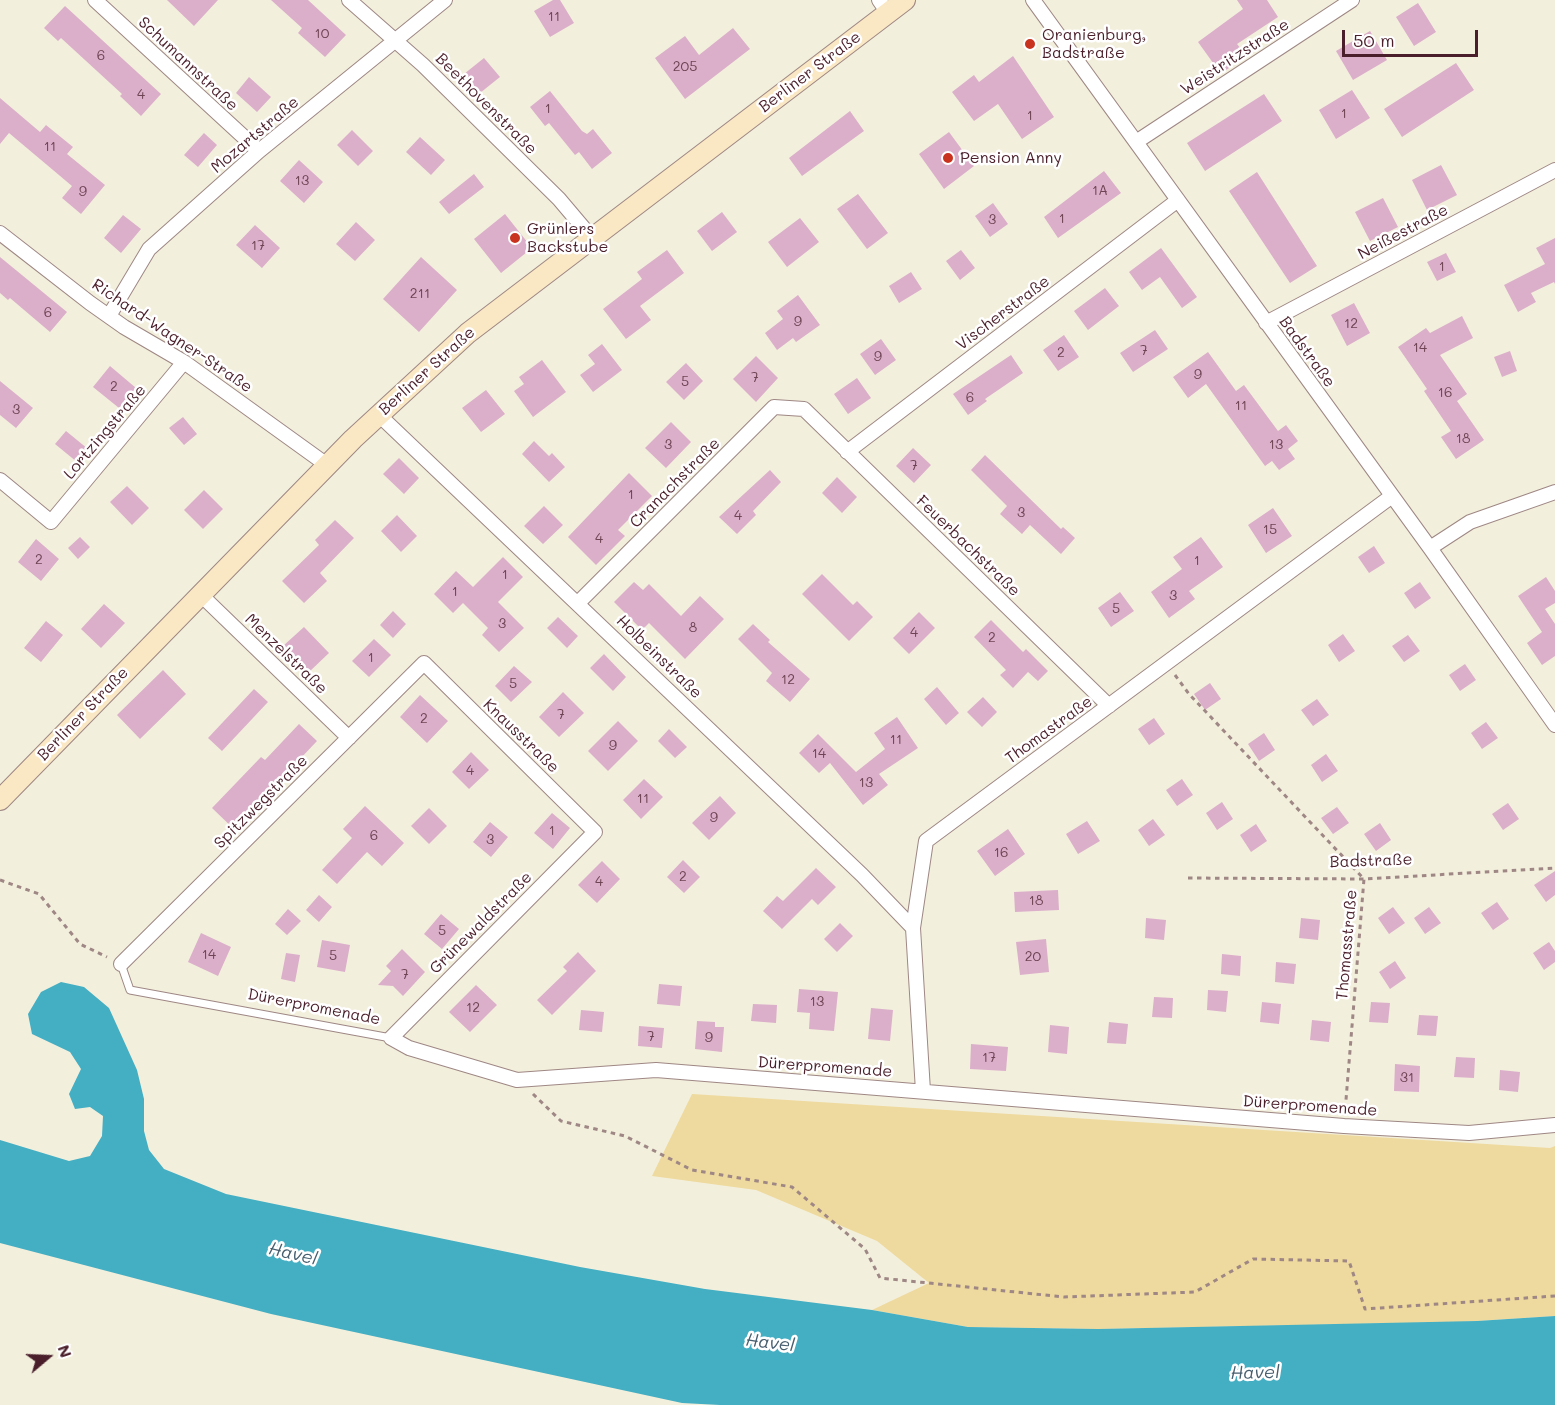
<!DOCTYPE html>
<html>
<head>
<meta charset="utf-8">
<style>
  body { margin:0 }
  #map { position:relative; width:1555px; height:1405px; overflow:hidden; background:#f3efdd; font-family:Mali,sans-serif }
  canvas { display:block }
  .north { position:absolute; left:18px; top:1327px; width:60px; height:60px; -webkit-text-stroke:4px #fff; paint-order:stroke; rotate:71deg; font-size:16px; font-weight:700; line-height:24px; text-align:center; color:#4a1f2b }
  .north::after { content:''; display:block; margin:auto; width:21px; height:27px; background:#4a1f2b; clip-path:polygon(50% 0,100% 100%,50% 72%,0 100%) }
  .scale { position:absolute; left:1342px; top:30px; width:136px; height:27px; box-sizing:border-box; border:3px solid #4a1f2b; border-top:0; padding-left:8px; font-size:18px; line-height:21px; white-space:nowrap; color:#4a1f2b; -webkit-text-stroke:4px #fff; paint-order:stroke }
</style>
</head>
<body>
<div id="map">
<canvas width="1555" height="1405"></canvas>
<div class="north">N</div>
<div class="scale">50 m</div>
</div>
<script>
const context = document.querySelector('canvas').getContext('2d');
context.lineJoin = 'round';
function fill(path, color) { context.fillStyle = color; context.fill(path, 'evenodd'); }
const poly = rows => new Path2D(rows.map(r => 'M' + r).join(''));
function strokePath(path, color, width, dash) { context.strokeStyle = color; context.lineWidth = width; context.lineCap = dash ? 'butt' : 'round'; context.setLineDash(dash || []); context.stroke(path); }
function label(font, color, halo, rows, align = 'center') {
  context.font = font + ' Mali,sans-serif'; context.lineWidth = 5; context.setLineDash([]); context.textBaseline = 'middle'; context.strokeStyle = halo; context.fillStyle = color; for (const [text, x, y, turn = 0] of rows) {
    context.save(); context.translate(x, y); context.rotate((+turn || 0) * Math.PI / 180); context.textAlign = isNaN(turn) ? turn : align; if (halo) context.strokeText(text, 0, 0); context.fillText(text, 0, 0); context.restore();
  }
}
fill(poly([
  [692,1094,1550,1148,1555,1146,1555,1316,1461,1322,1098,1329,968,1327,872,1310,929,1283,877,1241,756,1190,652,1176]
]), '#eeda9e');
fill(poly([
  [61,982,84,987,109,1008,137,1070,144,1099,144,1131,149,1150,164,1169,226,1194,580,1267,705,1289,872,1310,968,1327,1098,1329,1477,1321,1555,1316,1555,1405,720,1405,682,1403,271,1314,0,1243,0,1140,69,1161,90,1156,102,1136,103,1116,90,1107,75,1109,69,1094,81,1069,70,1052,32,1034,28,1014,41,992]
]), '#44aec3');
fill(poly([
  [167,0,218,0,194,26],
  [271,0,308,0,346,35,325,57,298,33,302,28],
  [553,0,560,0,574,23,550,37,534,11],
  [1237,0,1267,0,1278,17,1237,44,1246,55,1221,74,1198,42,1243,9],
  [1418,3,1436,32,1414,46,1396,17],
  [65,6,161,94,141,116,120,96,122,94,61,38,58,41,44,28],
  [733,28,750,49,685,99,655,58,685,36,699,55],
  [1370,31,1387,60,1353,80,1336,51],
  [1013,56,1054,117,1022,139,998,104,974,121,952,92,974,75,979,82],
  [484,58,500,77,480,93,464,74],
  [1456,63,1474,90,1402,137,1384,109],
  [249,77,271,97,257,112,236,93],
  [1352,90,1370,118,1336,139,1319,110],
  [550,91,582,131,587,134,593,129,612,153,592,169,579,152,575,155,549,123,545,126,530,107],
  [1264,94,1282,121,1205,171,1187,143],
  [0,98,40,132,46,125,73,147,67,154,105,185,81,214,62,198,72,186,9,133,0,144],
  [850,111,864,131,802,176,789,158],
  [352,130,373,151,358,166,337,145],
  [949,132,974,166,944,189,919,154],
  [204,133,217,145,198,167,184,155],
  [420,137,445,160,431,175,406,152],
  [299,160,323,182,304,203,280,181],
  [1441,165,1457,195,1427,210,1412,180],
  [1104,171,1121,193,1058,238,1044,217],
  [1257,172,1317,266,1290,283,1229,191],
  [474,174,484,187,449,214,439,202],
  [858,194,888,233,867,249,837,209],
  [1383,198,1398,227,1370,241,1355,212],
  [993,203,1008,224,990,237,975,216],
  [722,212,737,232,712,251,697,231],
  [505,214,532,248,501,273,474,239],
  [123,215,141,229,121,253,104,238],
  [800,218,819,242,787,267,768,242],
  [356,222,375,240,355,261,336,244],
  [255,225,280,248,262,268,236,245],
  [1555,238,1555,284,1554,282,1531,293,1536,302,1518,312,1504,285,1545,264,1536,248],
  [1161,248,1197,297,1182,308,1160,277,1142,290,1129,272],
  [667,250,684,273,640,306,651,320,626,339,603,309,642,279,637,272],
  [961,250,975,268,960,280,946,261],
  [1446,253,1456,272,1437,281,1427,262],
  [0,257,67,312,50,332,10,298,8,300,0,293],
  [421,257,457,290,419,332,383,299],
  [911,272,922,289,899,303,889,286],
  [1105,288,1119,306,1088,330,1074,311],
  [798,295,820,325,796,342,793,338,777,350,765,333,783,319,777,311],
  [1354,303,1370,333,1347,346,1331,315],
  [1462,316,1473,338,1440,355,1467,394,1457,401,1484,440,1456,459,1441,437,1451,431,1424,391,1427,389,1398,347,1426,328,1430,333],
  [1155,330,1168,349,1133,372,1120,353],
  [1064,335,1079,357,1058,371,1043,350],
  [881,339,896,360,875,375,860,354],
  [602,344,622,370,593,392,580,375,595,364,588,355],
  [1510,351,1517,371,1502,377,1494,357],
  [1208,352,1236,391,1244,385,1278,431,1286,425,1298,441,1288,449,1295,459,1279,470,1272,461,1265,466,1206,384,1188,398,1173,377],
  [1011,355,1023,373,985,399,987,401,968,415,953,394],
  [756,356,778,378,756,402,733,379],
  [542,360,566,392,533,417,514,391,524,384,519,377],
  [686,363,703,381,684,400,666,382],
  [110,366,136,388,119,408,93,387],
  [857,378,871,398,848,414,834,394],
  [0,381,33,408,16,428,0,415],
  [486,390,505,414,481,432,462,408],
  [183,417,197,434,184,445,169,428],
  [671,422,691,442,666,468,645,448],
  [66,431,88,449,77,462,55,444],
  [534,441,549,456,552,453,565,467,549,482,522,454],
  [913,448,931,465,914,483,896,466],
  [985,455,1061,529,1063,527,1075,538,1061,554,1030,525,1022,534,1000,514,1007,506,971,470],
  [399,458,419,478,404,494,383,474],
  [770,470,781,482,753,511,756,515,737,534,719,517],
  [629,473,652,496,618,530,625,536,596,565,568,537],
  [837,477,857,497,842,513,822,493],
  [127,486,149,508,132,525,110,502],
  [204,490,223,509,203,529,184,510],
  [544,506,563,525,543,544,524,526],
  [1273,508,1292,536,1266,553,1248,525],
  [397,515,417,536,401,552,381,531],
  [335,520,354,538,320,573,327,581,304,603,282,581,319,545,315,540],
  [80,537,90,547,78,559,68,548],
  [1201,537,1223,567,1189,591,1195,599,1169,618,1151,592,1182,569,1173,557],
  [36,539,59,559,41,581,18,562],
  [1374,546,1385,563,1369,573,1358,557],
  [503,557,523,577,498,602,524,628,499,652,482,635,488,628,463,603,453,613,434,594,456,571,473,587],
  [822,574,853,605,857,601,873,617,849,641,802,594],
  [1546,577,1555,591,1555,603,1545,609,1555,624,1555,656,1542,665,1527,643,1542,632,1518,596],
  [634,582,643,590,649,584,681,616,700,596,724,619,685,659,649,623,642,630,614,602],
  [1420,582,1431,598,1415,609,1404,593],
  [1120,592,1134,611,1111,627,1098,608],
  [104,604,125,623,101,648,81,629],
  [393,611,406,624,393,638,380,625],
  [919,612,935,628,909,654,893,638],
  [558,617,578,636,567,648,547,628],
  [991,620,1023,652,1026,649,1048,671,1038,681,1028,672,1013,688,1000,675,1006,670,974,637],
  [46,621,63,635,41,662,24,648],
  [753,624,770,640,768,642,810,679,790,702,766,681,772,673,738,639],
  [304,627,329,653,308,673,283,646],
  [1343,634,1355,651,1339,662,1328,645],
  [1408,635,1420,651,1404,662,1392,646],
  [374,639,391,655,369,677,352,661],
  [604,654,626,677,613,691,590,668],
  [1465,664,1476,680,1460,691,1449,675],
  [514,666,532,682,511,702,495,686],
  [163,670,186,694,140,739,117,715],
  [1210,683,1221,699,1205,710,1194,694],
  [937,687,959,713,946,725,924,699],
  [254,689,268,702,222,751,208,738],
  [563,692,584,713,559,737,539,717],
  [420,695,448,721,427,743,400,717],
  [983,697,997,712,982,727,967,712],
  [1317,699,1329,715,1313,726,1301,710],
  [897,717,918,748,879,774,888,785,863,805,830,763,819,773,799,753,818,734,856,772,885,749,874,733],
  [1154,718,1165,734,1149,745,1138,729],
  [618,721,638,741,608,771,588,751],
  [1486,722,1498,738,1482,749,1471,733],
  [299,724,317,741,283,777,286,780,237,832,212,808,261,757,265,760],
  [669,729,687,747,675,758,658,741],
  [1264,733,1275,750,1259,761,1248,744],
  [471,752,489,770,469,789,452,772],
  [1326,754,1338,771,1322,782,1311,765],
  [644,779,663,797,641,819,623,800],
  [1182,779,1193,795,1177,806,1166,790],
  [720,796,736,813,709,840,692,823],
  [1222,802,1233,819,1217,830,1206,813],
  [1508,803,1519,819,1503,830,1492,814],
  [365,806,404,843,382,866,367,852,337,884,322,870,352,838,343,829],
  [1337,807,1349,823,1333,834,1321,818],
  [429,808,447,826,429,844,411,826],
  [552,813,570,828,553,849,534,833],
  [1153,819,1165,835,1149,846,1138,830],
  [1087,821,1100,841,1078,854,1066,834],
  [490,822,508,837,491,857,473,842],
  [1380,823,1391,840,1376,851,1364,834],
  [1256,824,1267,841,1251,852,1240,835],
  [1008,829,1025,854,995,876,977,851],
  [683,860,700,877,684,893,667,877],
  [602,861,620,879,597,903,578,885],
  [816,868,836,887,818,905,812,899,782,929,763,911,777,896,783,901],
  [1555,871,1555,895,1546,902,1534,885],
  [1058,890,1059,910,1015,912,1014,892],
  [319,895,332,907,319,922,306,910],
  [1497,902,1509,919,1493,930,1481,913],
  [1393,907,1405,923,1389,934,1378,918],
  [1429,907,1441,923,1425,934,1414,918],
  [288,909,301,921,287,935,275,924],
  [441,914,459,929,442,949,424,934],
  [1146,918,1166,920,1164,940,1145,938],
  [1301,918,1320,920,1318,940,1299,938],
  [840,923,853,936,837,952,824,939],
  [201,933,231,947,218,976,188,962],
  [1046,939,1049,972,1020,975,1016,942],
  [322,940,350,945,345,972,317,967],
  [1549,942,1555,951,1555,962,1544,970,1533,953],
  [402,949,425,972,403,996,393,986,378,985,391,971,386,966],
  [578,952,596,971,552,1015,537,1000,567,971,563,967],
  [286,953,300,955,295,982,281,979],
  [1222,954,1241,956,1240,976,1221,974],
  [1395,961,1406,978,1390,989,1379,972],
  [1276,962,1296,964,1294,984,1275,982],
  [659,984,682,986,680,1006,657,1004],
  [476,985,497,1005,470,1032,449,1012],
  [799,989,838,992,834,1031,809,1029,810,1013,797,1012],
  [1208,990,1228,991,1226,1012,1207,1010],
  [1154,997,1173,998,1172,1018,1152,1017],
  [1262,1002,1281,1004,1279,1024,1260,1022],
  [1371,1002,1390,1003,1388,1023,1369,1022],
  [753,1004,777,1005,776,1023,751,1021],
  [871,1008,893,1010,890,1041,868,1039],
  [581,1010,604,1012,602,1032,579,1030],
  [1419,1015,1438,1016,1436,1036,1417,1035],
  [1312,1020,1331,1022,1329,1042,1310,1040],
  [697,1021,715,1022,715,1027,724,1027,722,1052,695,1049],
  [1109,1022,1128,1024,1126,1044,1107,1043],
  [1050,1025,1069,1027,1067,1054,1048,1052],
  [639,1026,664,1028,662,1048,638,1046],
  [971,1044,1008,1047,1006,1071,970,1069],
  [1456,1057,1475,1058,1474,1078,1454,1077],
  [1395,1064,1420,1066,1419,1092,1394,1091],
  [1500,1070,1520,1072,1518,1092,1499,1090]
]), '#dbafca');
const lane = poly([
  [121,964,130,990,391,1038]
]);
const street = poly([
  [95,0,259,151],
  [349,0,423,65,559,199,592,238],
  [879,0,888,13],
  [1033,0,1430,548,1555,725],
  [1136,142,1352,0],
  [0,233,90,303,124,327,184,362,327,465],
  [109,316,149,249,259,151,445,0],
  [1266,323,1555,170],
  [378,414,862,875,913,928],
  [847,452,1178,200],
  [0,480,51,522,184,362],
  [1430,548,1470,522,1555,492],
  [200,594,349,738],
  [578,603,774,407,804,409,1109,706],
  [121,964,424,663,595,832,391,1038,409,1048,517,1080,656,1070,1344,1126,1469,1133,1555,1125],
  [923,1091,913,928,926,841,1392,496]
]);
const secondary = poly([
  [0,800,353,439,468,333,905,0]
]);
strokePath(lane, '#9e8784', 9);
strokePath(street, '#9e8784', 16);
strokePath(secondary, '#9e8784', 22);
strokePath(poly([
  [1175,675,1189,694,1364,879,1345,1112],
  [1188,878,1364,879,1555,868],
  [0,880,39,894,80,944,107,957],
  [533,1094,561,1121,625,1136,692,1170,792,1187,865,1249,880,1278,1064,1297,1195,1292,1253,1259,1349,1261,1365,1309,1555,1296]
]), '#9e8784', 3, [4.5, 4.5]);
strokePath(lane, '#fff', 7);
strokePath(street, '#fff', 14);
strokePath(secondary, '#fae7c3', 20);
for (const [x, y, r, color] of [
  [1030,44,6,"#c8321e"],
  [948,158,6,"#c8321e"],
  [515,238,6,"#c8321e"]
]) { const dot = new Path2D(); dot.arc(x, y, r, 0, 2 * Math.PI); context.fillStyle = color; context.fill(dot); strokePath(dot, '#fff', 2); }
label('14px', '#6e4353', null, [
  ["11",554,17],
  ["10",322,34],
  ["6",101,56],
  ["205",685,67],
  ["4",141,95],
  ["1",548,109],
  ["1",1344,114],
  ["1",1030,116],
  ["11",50,147],
  ["13",302,181],
  ["1A",1100,191],
  ["9",83,192],
  ["1",1062,219],
  ["3",992,220],
  ["17",258,246],
  ["1",1442,267],
  ["211",420,294],
  ["6",48,313],
  ["9",798,322],
  ["12",1351,324],
  ["14",1420,348],
  ["7",1144,351],
  ["2",1061,353],
  ["9",878,357],
  ["9",1198,375],
  ["7",755,378],
  ["5",685,382],
  ["2",114,387],
  ["16",1445,393],
  ["6",970,398],
  ["11",1241,406],
  ["3",16,410],
  ["18",1463,439],
  ["3",668,445],
  ["13",1276,445],
  ["7",914,466],
  ["1",631,495],
  ["3",1021,513],
  ["4",738,516],
  ["15",1270,530],
  ["4",599,539],
  ["2",39,560],
  ["1",1197,561],
  ["1",505,575],
  ["1",455,592],
  ["3",1173,596],
  ["5",1116,609],
  ["3",502,624],
  ["8",693,628],
  ["4",914,633],
  ["2",992,638],
  ["1",371,658],
  ["12",788,680],
  ["5",513,684],
  ["7",561,715],
  ["2",424,719],
  ["11",896,740],
  ["9",613,746],
  ["14",819,754],
  ["4",470,771],
  ["13",866,783],
  ["11",643,799],
  ["9",714,818],
  ["1",552,831],
  ["6",374,836],
  ["3",490,840],
  ["16",1001,853],
  ["2",683,877],
  ["4",599,882],
  ["18",1036,901],
  ["5",442,931],
  ["14",209,955],
  ["5",333,956],
  ["20",1033,957],
  ["7",405,975],
  ["13",817,1002],
  ["12",473,1008],
  ["7",651,1037],
  ["9",709,1038],
  ["17",989,1058],
  ["31",1407,1078]
]);
label('16px', '#4a1f2b', '#fff', [
  ["Oranienburg,",1042,35],
  ["Badstraße",1042,53],
  ["Pension Anny",960,158],
  ["Grünlers",527,229],
  ["Backstube",527,247]
], 'left');
label('16px', '#4a1f2b', '#fff', [
  ["Weistritzstraße",1235,57,-33],
  ["Schumannstraße",188,64,43],
  ["Berliner Straße",810,72,-37],
  ["Beethovenstraße",486,104,45],
  ["Mozartstraße",255,135,-40],
  ["Neißestraße",1403,232,-28],
  ["Vischerstraße",1003,313,-37],
  ["Richard-Wagner-Straße",172,336,34],
  ["Badstraße",1307,352,54],
  ["Berliner Straße",427,371,-42],
  ["Lortzingstraße",105,432,-50],
  ["Cranachstraße",675,483,-45],
  ["Feuerbachstraße",968,546,44],
  ["Menzelstraße",286,654,44],
  ["Holbeinstraße",659,657,44],
  ["Berliner Straße",83,714,-46],
  ["Thomastraße",1049,730,-36],
  ["Knausstraße",521,736,44],
  ["Spitzwegstraße",261,802,-45],
  ["Badstraße",1371,861,-2],
  ["Grünewaldstraße",481,923,-45],
  ["Thomasstraße",1347,945,-85],
  ["Dürerpromenade",314,1007,11],
  ["Dürerpromenade",825,1067,4],
  ["Dürerpromenade",1310,1106,4]
]);
label('italic 18px', '#475f6f', '#fff', [
  ["Havel",293,1254,13],
  ["Havel",770,1343,7],
  ["Havel",1255,1373,-1]
]);
</script>
</body>
</html>
